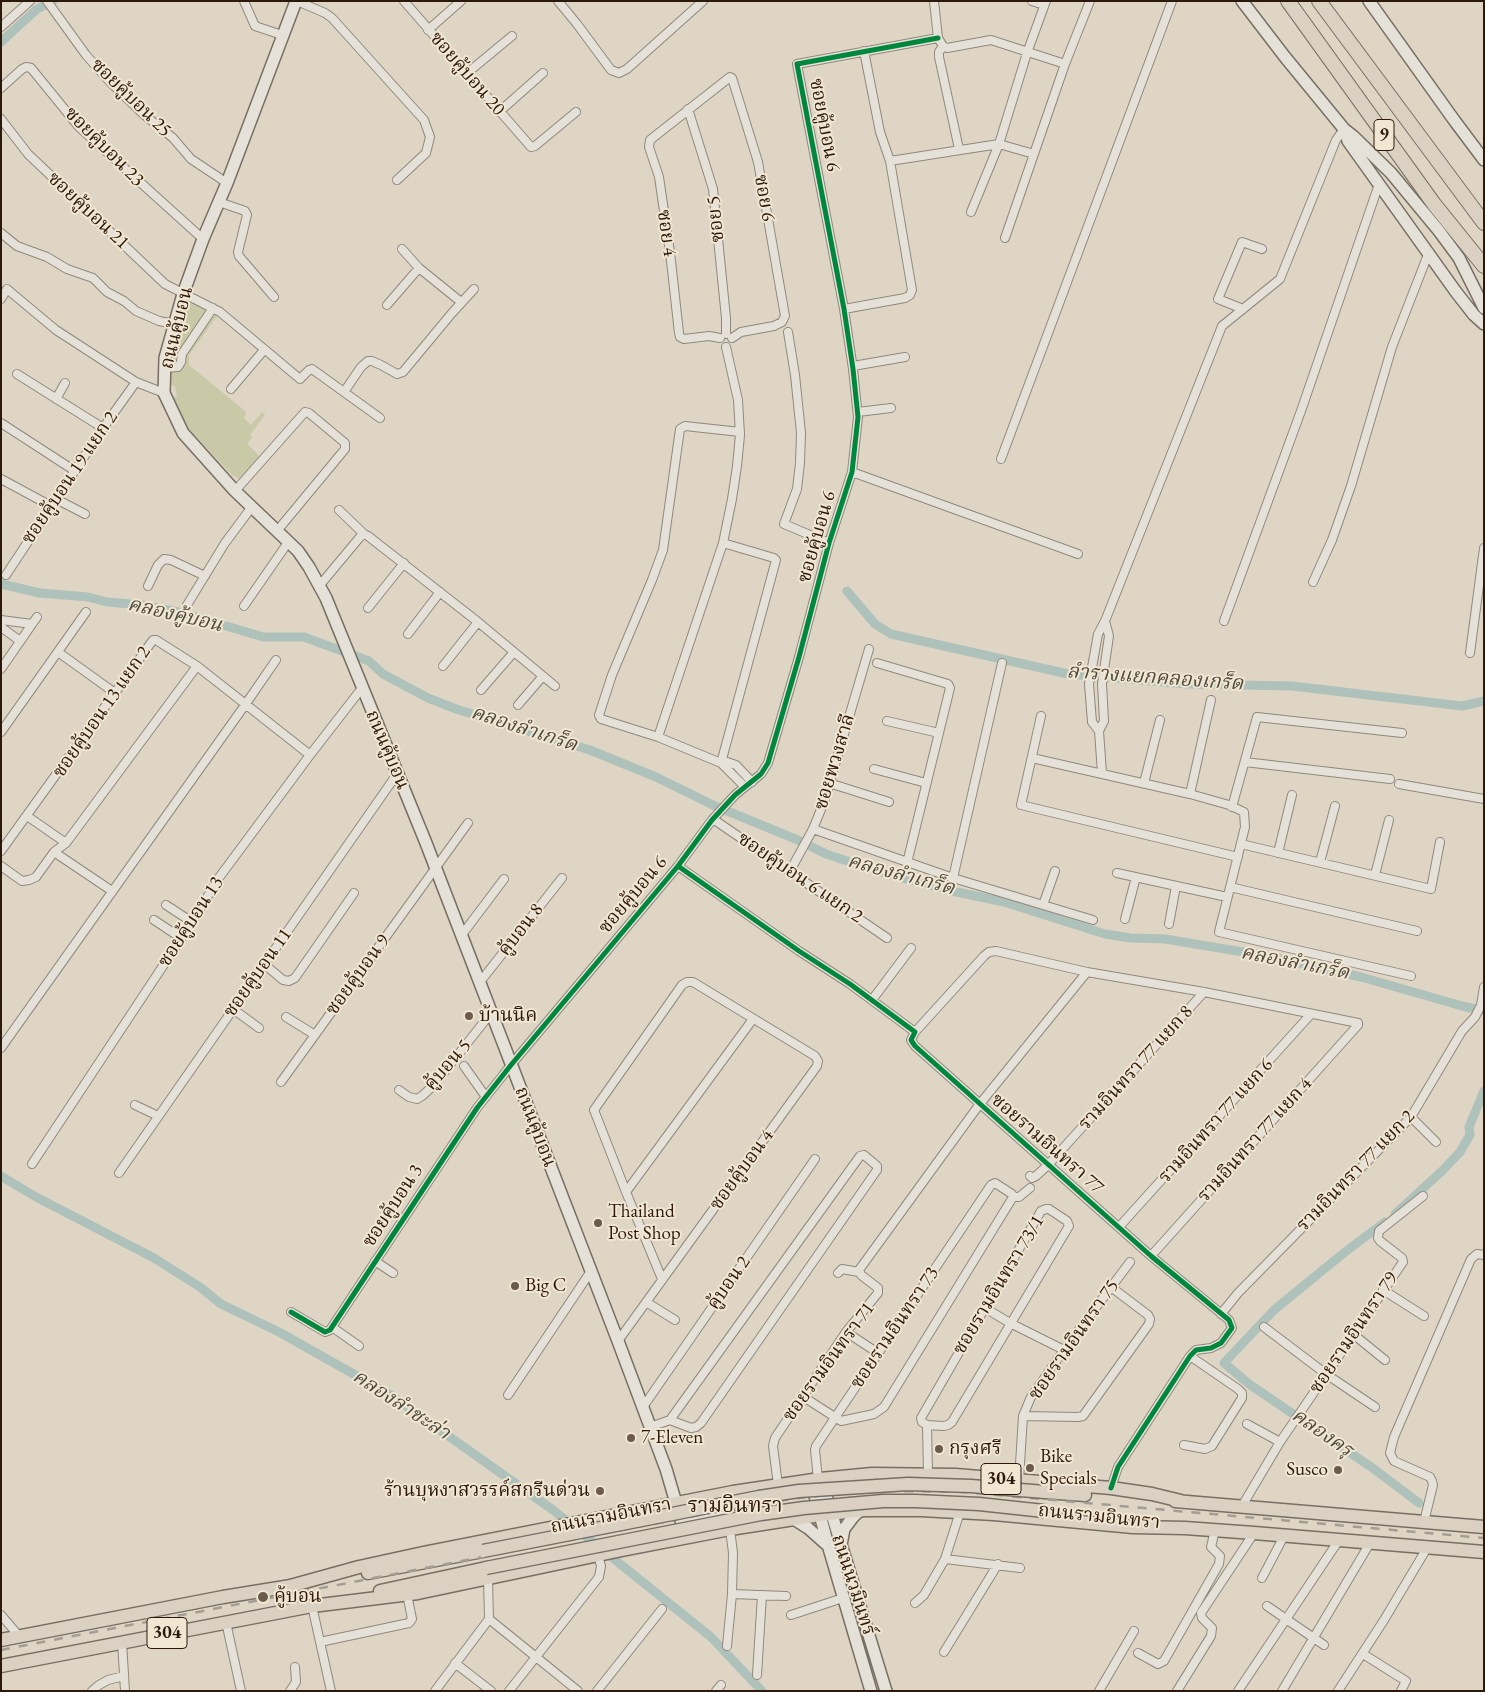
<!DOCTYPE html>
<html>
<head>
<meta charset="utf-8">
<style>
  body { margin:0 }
  #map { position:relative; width:1485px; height:1692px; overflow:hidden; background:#dfd5c4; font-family:"EB Garamond",serif }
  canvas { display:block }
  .frame { position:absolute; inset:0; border:2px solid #2c190c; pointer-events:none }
</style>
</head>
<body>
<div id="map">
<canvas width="1485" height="1692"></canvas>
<div class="frame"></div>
</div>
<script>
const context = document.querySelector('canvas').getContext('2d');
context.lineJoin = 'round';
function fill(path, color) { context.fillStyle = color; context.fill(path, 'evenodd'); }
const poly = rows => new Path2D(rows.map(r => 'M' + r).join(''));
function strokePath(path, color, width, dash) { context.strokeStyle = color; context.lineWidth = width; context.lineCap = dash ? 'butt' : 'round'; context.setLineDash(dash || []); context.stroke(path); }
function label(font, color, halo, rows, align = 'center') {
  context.font = font + ' "EB Garamond","Noto Serif Thai",serif'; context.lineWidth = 4; context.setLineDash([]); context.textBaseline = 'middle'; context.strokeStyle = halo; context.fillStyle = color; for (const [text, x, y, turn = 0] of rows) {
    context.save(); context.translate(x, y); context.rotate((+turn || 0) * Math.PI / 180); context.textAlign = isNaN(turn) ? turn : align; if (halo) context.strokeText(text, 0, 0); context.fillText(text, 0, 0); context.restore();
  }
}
fill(poly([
  [185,296,220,312,189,355,189,365,244,410,246,414,244,418,251,425,262,412,265,415,250,435,253,437,247,443,260,457,242,481,230,473,187,427,169,398,177,397,175,386,167,384,166,375]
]), '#c9c8a7');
strokePath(poly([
  [1,42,37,9,53,1],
  [1,584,40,593,88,597,107,602,142,605,183,613,263,637,304,637,369,661,383,674,428,698,456,709,590,750,656,777,715,806,798,840,826,854,887,874,952,891,1004,902,1105,934,1130,938,1165,939,1267,956,1361,977,1462,1006,1484,1011],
  [847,591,875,624,891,634,1068,674,1187,684,1292,686,1462,706,1484,701],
  [1,1176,36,1197,154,1258,200,1287,221,1304,279,1332,389,1394,553,1510,711,1637,762,1691],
  [1395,1214,1443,1170,1460,1152,1470,1135,1469,1127,1484,1091],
  [1385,1222,1345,1252,1274,1310,1224,1363,1249,1384,1374,1469,1419,1503]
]), '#aec1ba', 9);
const minor = poly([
  [47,1,86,55,110,82,142,113,173,138,191,159,227,183],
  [244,1,255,26,282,35],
  [297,1,325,13,332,18,424,120,430,137,426,153,397,180],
  [404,1,531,147,535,146,576,112],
  [558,1,577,24,611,70,619,73,627,69,703,1],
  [934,1,938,38,943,46,947,48,991,40,1065,64],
  [1032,1,1044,5],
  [1,27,30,1],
  [428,30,461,1],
  [943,46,939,52,939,57,959,149],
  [466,74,512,36],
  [1,88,22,69,26,67,31,68,79,127,203,239],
  [688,109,713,189,726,318,726,334],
  [499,112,543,73],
  [1,119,28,154,165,284,220,312,300,379,309,370,312,369,380,418],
  [890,161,999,144,1034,154],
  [219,202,245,211,247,215,238,252,239,256,274,297],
  [971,212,999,144,1027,53,1046,1],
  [1,233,17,246,47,257,67,269,93,278,107,292,124,301,136,311,159,321,175,324],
  [1005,238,1065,64,1090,1],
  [402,249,419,268,461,302],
  [1,299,7,289,56,330,136,382,164,393],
  [387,305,419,268],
  [844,309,905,298,910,295,912,290,890,161,880,132,864,51],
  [1243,309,1218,299,1242,242,1262,249],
  [788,332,795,375,801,433,800,463,797,489,784,524,829,543],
  [720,338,709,336,684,339,680,337,679,333,670,252,659,177,649,147,650,140,730,77,732,78,758,162,785,316,782,322,774,326,741,332,732,338],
  [853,366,905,357],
  [165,368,178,367,181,362,182,354,213,308],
  [17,374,103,428],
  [231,389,264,350],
  [344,392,361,367,368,361,372,361,381,365,397,374,403,372,452,313,474,289],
  [56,399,65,383],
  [858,412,891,408],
  [1,423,75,471],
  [740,432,685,426,680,429,663,550,652,580,612,675,599,715,601,719,658,737,721,763,727,762,736,765,752,782],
  [1001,459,1172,1],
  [852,472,1078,554],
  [1,479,51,506],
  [235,491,305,412,309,413,345,443,345,449,277,531],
  [56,499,85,514],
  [339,510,364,534],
  [6,575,103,428,136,382],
  [1313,582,1332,540,1351,486,1392,347,1429,252],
  [320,585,360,537,364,534,368,536,478,622,555,686],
  [148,586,158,565,164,559,171,560,205,576],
  [187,605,225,543,251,508],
  [244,606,289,541],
  [368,608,404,563],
  [1,620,32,624],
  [1105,621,1222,326,1280,279,1336,140,1344,129],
  [1105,621,1109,636,1102,684,1104,721,1099,731,1092,722,1089,684,1098,634,1105,621],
  [1224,621,1301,411,1379,184],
  [1,627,20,641],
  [408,634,440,592],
  [58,652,115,693],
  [1470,653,1484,548],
  [877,663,948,684,950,688,907,863],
  [443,666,478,622],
  [1,669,37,617],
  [481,690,514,652],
  [518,705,543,676],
  [1041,716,1021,805,1238,857],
  [887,721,939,733],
  [1099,731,1102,773],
  [1,732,86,612],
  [658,737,723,543,732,499,737,466,740,435,738,400,726,347],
  [1032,758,1190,794,1229,805,1244,812,1245,827,1219,932,1411,976],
  [1245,762,1390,779],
  [721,763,776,560,774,558,723,543],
  [721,763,745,787],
  [874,769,926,783],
  [829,783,889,802],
  [1144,783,1160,720],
  [1399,784,1484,799],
  [1190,794,1211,700],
  [1232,807,1257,717,1402,733],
  [27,816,66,843],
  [713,819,887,938],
  [813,829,953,878,1002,663],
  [1241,844,1431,889,1440,842],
  [1,851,153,640,156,640,197,666,310,755],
  [54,852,112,891],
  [1278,853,1292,795],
  [1320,862,1335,806],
  [1,866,22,881,29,880,36,877,54,852,66,843,197,666],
  [678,866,799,951,850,984,915,1032,911,1040,915,1046,1151,1256,1229,1320,1232,1328,1221,1343,1211,1348,1196,1350,1190,1356,1118,1467,1111,1488],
  [790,871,813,829,824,802,869,649],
  [1117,873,1227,897],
  [1375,875,1389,820],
  [953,878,1093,920],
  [1230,887,1417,931],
  [166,905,192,922],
  [1043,905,1055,871],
  [1125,919,1136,877],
  [154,920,181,938],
  [1169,924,1176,886],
  [461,936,504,879],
  [264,964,283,980,289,981,295,978,354,893],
  [480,982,562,878],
  [872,1000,911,948],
  [233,1009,259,1028],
  [286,1017,315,1035],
  [915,1032,984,956,989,952,996,951,1087,972,1204,992,1358,1023,1358,1025,1151,1256],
  [1,1048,245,705,276,660],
  [464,1066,486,1097],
  [281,1082,468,823],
  [399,1090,409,1097,417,1099,422,1096,434,1085,491,1013],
  [135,1105,158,1116],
  [1411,1117,1436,1142],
  [32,1164,192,922,218,879,310,755,362,688],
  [119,1173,397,774],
  [1030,1176,1032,1178,1036,1176,1048,1165,1204,992],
  [626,1192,753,1019],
  [1013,1197,1019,1197,1030,1188],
  [1046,1209,1049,1209,1067,1221,1069,1226,952,1422,948,1425,944,1426,927,1425,922,1422,921,1418,1041,1211,1046,1209],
  [1119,1227,1311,1014],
  [375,1261,393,1273],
  [838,1273,842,1269,859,1272],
  [1383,1290,1424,1316],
  [646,1302,675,1320],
  [985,1308,1010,1323,1064,1350],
  [291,1312,325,1332,330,1330,477,1108,511,1065,678,866,712,820,735,795,761,774,768,763,799,657,829,543,852,472,858,417,853,369,844,309,797,64,938,38],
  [1221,1314,1238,1293,1411,1117,1462,1031,1475,1017,1481,1005,1484,987],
  [332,1327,359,1346],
  [1264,1327,1326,1374,1375,1407],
  [846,1332,878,1353],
  [1353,1334,1385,1360],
  [618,1341,817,1066,818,1061,815,1056,693,982,687,982,682,985,594,1110,626,1192,662,1279],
  [508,1395,591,1271],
  [802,1396,841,1421,874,1414,884,1407,1013,1197],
  [643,1407,815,1159],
  [1023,1416,1078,1417,1083,1416,1149,1324,1150,1319,1148,1315,1111,1287],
  [1247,1424,1280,1442],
  [927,1425,928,1474],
  [650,1427,670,1420,860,1156,864,1155,877,1166,877,1170,701,1423,696,1427,691,1428,670,1420],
  [1184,1445,1205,1449,1212,1446,1242,1398,1242,1393,1238,1389,1190,1356],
  [818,1479,815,1450,816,1446,991,1185,995,1183,1012,1194,1013,1197],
  [1019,1480,1023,1416,1031,1397,1064,1350,1130,1262],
  [778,1485,773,1446,775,1438,846,1332,878,1293,878,1288,861,1275,859,1270,979,1105,1087,972],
  [1242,1506,1280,1442,1403,1262,1402,1258,1380,1241,1378,1238,1379,1231,1423,1196],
  [1424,1522,1433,1485,1432,1481,1430,1477,1394,1461,1390,1453,1394,1437,1471,1259,1477,1254,1484,1255],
  [945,1559,1020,1568],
  [1262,1578,1284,1536],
  [732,1594,786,1596],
  [915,1603,924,1595,945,1559,960,1512],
  [312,1606,331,1691],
  [1267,1606,1324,1645],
  [1,1615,19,1636],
  [791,1615,843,1598],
  [489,1619,578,1691],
  [226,1622,241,1691],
  [122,1642,125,1691],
  [320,1642,409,1623,412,1619,407,1594],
  [727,1646,732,1594,733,1553,730,1529],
  [944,1652,998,1564],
  [1138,1653,1158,1664,1164,1661,1219,1564,1220,1556,1211,1547,1215,1530],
  [1363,1654,1406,1681,1401,1691],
  [455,1663,491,1691],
  [757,1675,762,1595],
  [92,1691,99,1685,108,1680,124,1676],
  [290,1691,296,1682,295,1667],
  [435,1691,489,1619,488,1579],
  [509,1691,599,1577,601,1566,598,1555],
  [597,1691,662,1609],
  [716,1691,721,1685],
  [1099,1691,1134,1631],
  [1177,1691,1211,1636,1212,1628,1202,1618,1201,1613,1254,1533],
  [1238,1691,1339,1540],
  [1282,1691,1370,1543],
  [1338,1691,1384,1620,1427,1548]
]);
const secondary = poly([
  [296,1,227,183,203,239,183,294,165,358,164,393,183,433,235,491,298,551,309,567,326,598,426,843,618,1341,666,1469,686,1537],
  [1242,1,1285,57,1344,129,1353,136,1391,173,1439,231,1459,258,1484,308],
  [1369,1,1454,120,1484,160],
  [1345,131,1348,141,1456,292,1474,315,1484,324],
  [811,1481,828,1545,871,1691],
  [822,1482,886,1691],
  [680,1517,686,1520,725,1514,741,1519],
  [794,1519,808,1528,826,1544],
  [841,1545,844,1529,853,1517,859,1511]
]);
const primary = poly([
  [1045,1492,1085,1495],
  [1175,1501,1484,1527],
  [368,1573,483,1551],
  [283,1588,359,1567,423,1553,733,1492,820,1479,872,1474,956,1475,1111,1488,1152,1494,1181,1501],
  [380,1591,486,1568],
  [1,1640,223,1597,291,1586],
  [1,1666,312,1606,418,1593,622,1550,730,1529,820,1515,865,1510,921,1510,994,1514,1133,1527,1185,1528,1254,1533,1484,1552]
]);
const motorway = poly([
  [1288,1,1434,204,1484,266],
  [1319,1,1484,223]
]);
strokePath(minor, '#90887d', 10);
strokePath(secondary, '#776f64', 14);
strokePath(primary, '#776f64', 15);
strokePath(motorway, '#776f64', 16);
strokePath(minor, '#e6e1d8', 8);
strokePath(secondary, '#e6e1d8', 11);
strokePath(primary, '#dad1c3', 12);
strokePath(motorway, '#dad1c3', 14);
strokePath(poly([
  [1,1650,741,1507,791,1499,841,1493,894,1491,962,1492,1484,1538]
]), '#a39d95', 2.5, [9, 9]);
const primaryBridge = poly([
  [483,1551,759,1497,799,1491,908,1484,971,1486,1045,1492],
  [486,1568,761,1514,804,1508,883,1501,916,1501,979,1504,1044,1511]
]);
strokePath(primaryBridge, '#776f64', 15, []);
strokePath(primaryBridge, '#dad1c3', 12);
strokePath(poly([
  [678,866,799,951,850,984,915,1032,911,1040,915,1046,1151,1256,1229,1320,1232,1328,1221,1343,1211,1348,1196,1350,1190,1356,1118,1467,1111,1488],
  [291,1312,325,1332,330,1330,477,1108,511,1065,678,866,712,820,735,795,761,774,768,763,799,657,829,543,852,472,858,417,853,369,844,309,797,64,938,38]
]), '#00873e', 5);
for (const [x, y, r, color] of [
  [469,1016,5,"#6b5b4c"],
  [598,1223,5,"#6b5b4c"],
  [515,1286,5,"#6b5b4c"],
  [631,1438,5,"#6b5b4c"],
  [939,1449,5,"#6b5b4c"],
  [1030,1468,5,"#6b5b4c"],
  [1338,1470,5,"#6b5b4c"],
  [600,1491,5,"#6b5b4c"],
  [263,1597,6,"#6b5b4c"]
]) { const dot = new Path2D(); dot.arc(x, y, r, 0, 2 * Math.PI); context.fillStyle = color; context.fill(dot); strokePath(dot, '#f1e6d2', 2); }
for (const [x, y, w] of [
  [1384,135,20],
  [1001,1479,40],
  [167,1633,40]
]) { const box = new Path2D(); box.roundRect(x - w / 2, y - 15.5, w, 31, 4); context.fillStyle = '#f1e6d2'; context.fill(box); strokePath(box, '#2c190c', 1); }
label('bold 18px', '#2c190c', null, [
  ["9",1384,135],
  ["304",1001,1479],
  ["304",167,1633]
]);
label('19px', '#2c190c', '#f1e6d2', [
  ["ซอยคู้บอน 20",467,74,49],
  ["ซอยคู้บอน 25",131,98,44],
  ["ซอยคู้บอน 6",824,125,79],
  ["ซอยคู้บอน 23",104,147,45],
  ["ซอย 6",764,198,80],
  ["ซอยคู้บอน 21",88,211,43],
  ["ซอย 5",716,219,-96],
  ["ซอย 4",666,233,82],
  ["ถนนคู้บอน",177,328,-76],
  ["ซอยคู้บอน 19 แยก 2",70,478,-56],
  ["ซอยคู้บอน 6",817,537,-74],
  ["ซอยคู้บอน 13 แยก 2",102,712,-55],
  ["ถนนคู้บอน",387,750,67],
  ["ซอยพวงสาลี",835,762,-73],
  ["ซอยคู้บอน 6 แยก 2",800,878,34],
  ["ซอยคู้บอน 6",633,895,-50],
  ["ซอยคู้บอน 13",191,922,-57],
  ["คู้บอน 8",521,930,-52],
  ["ซอยคู้บอน 11",258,973,-55],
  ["ซอยคู้บอน 9",358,975,-54],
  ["คู้บอน 5",448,1065,-49],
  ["รามอินทรา 77 แยก 8",1136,1068,-48],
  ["รามอินทรา 77 แยก 6",1216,1121,-48],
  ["ถนนคู้บอน",535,1127,69],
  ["รามอินทรา 77 แยก 4",1255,1140,-48],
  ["ซอยรามอินทรา 77",1047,1144,41],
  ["ซอยคู้บอน 4",742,1170,-54],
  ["รามอินทรา 77 แยก 2",1356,1171,-46],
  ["ซอยคู้บอน 3",393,1206,-57],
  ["คู้บอน 2",729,1283,-55],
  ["ซอยรามอินทรา 73/1",999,1285,-59],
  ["ซอยรามอินทรา 73",895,1328,-56],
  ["ซอยรามอินทรา 79",1354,1333,-56],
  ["ซอยรามอินทรา 75",1074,1340,-55],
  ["ซอยรามอินทรา 71",829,1362,-54],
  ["ถนนรามอินทรา",611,1516,-11],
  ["ถนนรามอินทรา",1099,1517,6],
  ["ถนนนวมินทร์",853,1585,72]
]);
label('19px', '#2c190c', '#f1e6d2', [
  ["บ้านนิค",479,1016],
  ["Thailand",608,1212],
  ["Post Shop",608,1234],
  ["Big C",525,1286],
  ["7-Eleven",641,1438],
  ["กรุงศรี",949,1449],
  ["Bike",1040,1457],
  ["Specials",1040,1479],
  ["Susco",1328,1470,"right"],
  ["ร้านบุหงาสวรรค์สกรีนด่วน",590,1491,"right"],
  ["คู้บอน",274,1597]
], 'left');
label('italic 20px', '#4d493f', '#f1e6d2', [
  ["คลองคู้บอน",175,615,13],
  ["ลำรางแยกคลองเกร็ด",1155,678,4],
  ["คลองลำเกร็ด",524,729,18],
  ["คลองลำเกร็ด",901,875,15],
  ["คลองลำเกร็ด",1295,963,11],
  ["คลองลำชะล่า",401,1405,33],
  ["คลองครุ",1322,1433,35]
]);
label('21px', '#2c190c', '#f1e6d2', [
  ["รามอินทรา",735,1506]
]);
</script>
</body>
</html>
